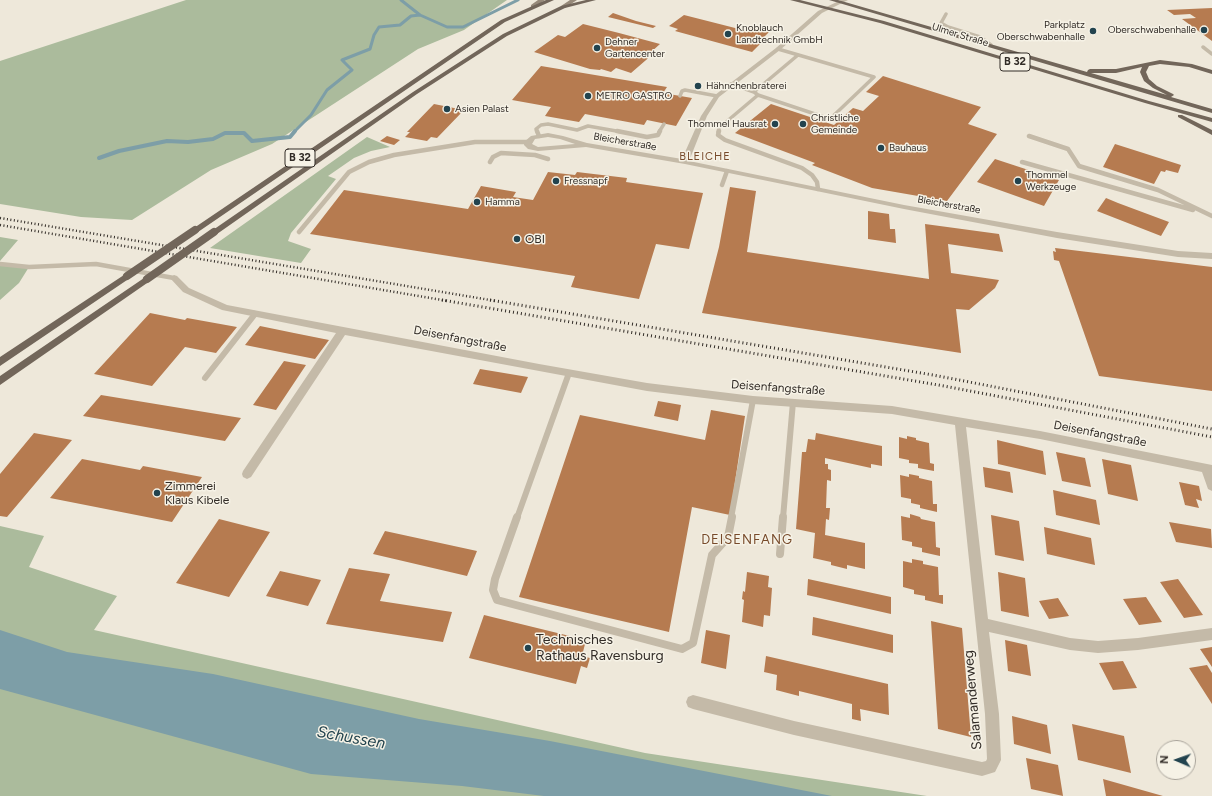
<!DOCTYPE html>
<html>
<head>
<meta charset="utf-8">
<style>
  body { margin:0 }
  #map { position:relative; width:1212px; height:796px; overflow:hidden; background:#eee8da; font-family:Figtree,sans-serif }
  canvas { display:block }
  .north { position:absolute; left:1156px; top:740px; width:40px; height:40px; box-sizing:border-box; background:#f6f2e6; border:1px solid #a8a39a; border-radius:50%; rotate:272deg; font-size:11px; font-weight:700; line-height:16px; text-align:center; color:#322c27 }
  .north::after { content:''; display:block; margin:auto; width:14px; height:18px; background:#22434e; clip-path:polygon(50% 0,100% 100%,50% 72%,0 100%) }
</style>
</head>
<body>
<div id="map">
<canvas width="1212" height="796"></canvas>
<div class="north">N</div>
</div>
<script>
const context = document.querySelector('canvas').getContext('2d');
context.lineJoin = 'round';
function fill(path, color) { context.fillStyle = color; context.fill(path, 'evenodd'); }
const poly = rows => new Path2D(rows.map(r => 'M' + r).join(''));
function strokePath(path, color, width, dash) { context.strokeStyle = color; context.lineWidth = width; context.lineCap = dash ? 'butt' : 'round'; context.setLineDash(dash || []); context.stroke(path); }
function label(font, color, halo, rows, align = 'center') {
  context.font = font + ' Figtree,sans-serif'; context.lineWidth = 3; context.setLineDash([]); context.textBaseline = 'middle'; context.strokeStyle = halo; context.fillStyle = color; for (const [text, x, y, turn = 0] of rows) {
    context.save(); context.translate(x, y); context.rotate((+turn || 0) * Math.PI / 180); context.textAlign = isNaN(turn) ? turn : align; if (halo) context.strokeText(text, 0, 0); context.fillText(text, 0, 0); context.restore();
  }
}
fill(poly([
  [186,0,507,0,464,30,418,49,272,144,211,170,132,220,81,217,0,204,0,61],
  [367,137,390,147,371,151,354,158,328,176,336,179,291,233,288,241,311,249,301,263,210,248],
  [0,237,18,240,0,261],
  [0,264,29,267,19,283,0,300],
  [0,526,44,536,29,567,117,596,94,630,645,753,927,796,0,796]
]), '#abbb9c');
fill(poly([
  [0,630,67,652,213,674,419,719,550,741,832,796,544,796,462,786,311,774,0,689]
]), '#7d9ea7');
strokePath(poly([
  [401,0,420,15],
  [294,132,311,115,327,90,352,70,342,60,370,49,374,35,379,27,400,25,411,16,420,15,447,27,463,27,518,0]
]), '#7d9ea7', 3);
strokePath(poly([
  [99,158,119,151,167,141,188,142,213,139,225,133,244,133,252,141,290,137,295,131]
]), '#7d9ea7', 4);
fill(poly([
  [1212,8,1212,41,1182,19,1196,18,1190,14,1174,15,1167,10],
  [613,13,636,21,656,26,653,28,608,17],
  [684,15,739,29,740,28,745,29,745,30,750,26,770,31,763,38,758,40,763,41,752,52,675,31,678,29,669,26],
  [583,24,619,33,660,44,650,53,653,54,631,73,616,68,611,72,601,69,600,70,590,69,534,52,558,35,565,37],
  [541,66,667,87,663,93,692,98,676,126,647,120,644,125,585,114,579,122,545,116,551,107,512,100],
  [883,76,981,107,968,124,997,134,947,201,872,188,812,165,815,163,735,133,771,104,834,125,853,108,863,111,879,96,866,92],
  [434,104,464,110,437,138,431,137,427,141,405,137,410,132,407,132],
  [387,136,400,140,394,145,380,141],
  [1115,144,1181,165,1178,173,1166,170,1165,172,1161,171,1154,184,1103,167],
  [995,159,1059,180,1044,206,977,182],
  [548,172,575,175,577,172,627,178,626,182,703,193,689,249,656,244,639,299,571,287,575,276,310,234,344,190,468,209,481,186,516,192,513,197,533,200],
  [730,187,756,191,747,252,929,279,925,224,999,234,1003,252,948,244,951,273,999,280,995,288,969,310,956,309,961,353,702,313,719,247],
  [1106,198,1118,203,1169,222,1161,236,1097,211],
  [868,211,889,214,890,229,895,229,896,243,868,239],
  [1055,248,1212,267,1212,391,1099,376,1059,261,1054,260,1053,251,1056,252],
  [150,313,185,320,187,318,237,327,216,353,185,347,152,386,94,374],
  [260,326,294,333,329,340,315,359,245,345],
  [284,361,306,365,276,410,253,405],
  [480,369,528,377,521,393,473,384],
  [101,395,241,418,225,441,83,416],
  [658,401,681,405,678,421,654,416],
  [711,410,745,416,730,515,692,507,669,632,519,597,580,415,705,440],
  [34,433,72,440,7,517,0,516,0,474],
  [816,433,882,446,882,466,871,464,871,468,825,458,825,464,828,464,828,469,831,470,831,481,827,480,826,508,830,508,829,520,826,519,825,535,865,543,865,569,847,565,847,569,831,565,831,562,813,558,815,533,796,529,802,452,806,452,808,439,815,440],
  [907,436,916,438,916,440,929,443,930,463,934,464,934,471,918,468,918,464,909,463,909,460,899,458,899,437,907,439],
  [997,440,1043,451,1046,475,998,464],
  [1056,452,1085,458,1091,487,1062,481],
  [82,459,140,470,143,466,202,477,172,522,50,498],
  [1102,459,1131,465,1138,501,1108,494],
  [983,467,1010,472,1013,493,985,487],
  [909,474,919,476,919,478,932,481,933,504,937,504,937,512,920,508,920,505,911,503,911,499,901,497,900,475,909,477],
  [1179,482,1199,486,1202,501,1196,499,1199,508,1185,505],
  [1053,490,1096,500,1100,525,1056,515],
  [910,514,920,517,921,519,935,522,936,547,940,548,940,556,922,552,922,548,912,546,912,542,902,540,901,516,910,518],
  [991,515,1019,521,1024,561,995,555],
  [219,519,270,532,229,597,176,583],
  [1169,522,1211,529,1212,548,1176,542],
  [1044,527,1091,538,1095,565,1047,554],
  [385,531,477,551,467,576,373,554],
  [912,559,923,561,923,564,938,567,939,595,943,595,943,604,925,600,925,596,914,594,914,590,903,587,903,561,912,563],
  [349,568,390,574,380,601,452,612,443,642,326,624],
  [280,571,321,580,308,606,266,596],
  [747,572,769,576,768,587,772,588,770,616,764,615,763,627,742,622,744,600,742,599,743,591,745,592],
  [998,572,1025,578,1029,617,1001,611],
  [808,579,891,597,891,614,807,595],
  [1178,579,1203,615,1184,618,1160,582],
  [1146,597,1162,622,1139,625,1123,599],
  [1058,598,1069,616,1049,619,1039,601],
  [484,615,586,640,582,656,590,658,587,668,581,666,576,684,469,658],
  [813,617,893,635,893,653,812,635],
  [931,621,962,628,971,737,938,729],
  [706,630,730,635,726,669,701,663],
  [1005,640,1027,645,1031,676,1008,671],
  [1212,647,1212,667,1200,649],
  [766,656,888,684,889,715,860,709,861,721,852,719,852,704,799,691,799,696,776,690,777,675,764,672],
  [1123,661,1137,688,1113,690,1099,663],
  [1207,665,1212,673,1212,704,1189,668],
  [1012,716,1047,725,1051,754,1014,744],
  [1072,724,1124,736,1131,773,1078,760],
  [1026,758,1058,765,1063,796,1031,789],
  [1103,779,1163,796,1106,796]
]), '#b67b50');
strokePath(poly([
  [946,14,941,23,948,27,980,37,991,45],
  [1203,47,1212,54],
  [731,84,754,92,758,95,830,119,874,77,778,49],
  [754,92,798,55],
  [680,96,682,91,685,90,717,96],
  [537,132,536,129,541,125,548,124,577,130,588,126,622,132],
  [659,132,664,124],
  [718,132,719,128,758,95]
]), '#c4baa8', 3.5);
strokePath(poly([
  [537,131,539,136],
  [617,131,647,137,658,135,660,131],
  [719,131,718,135,725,140,802,168,812,175,817,182,818,189],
  [1029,136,1068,149,1079,166,1158,190,1212,216],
  [490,162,493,157,501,153,535,155,548,159],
  [1022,162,1193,210],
  [722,185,727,171],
  [299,232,349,172,369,162,394,155,475,142,528,142],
  [0,264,29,267,96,264,174,278]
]), '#c4baa8', 4.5);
strokePath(poly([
  [205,378,255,314],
  [517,518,569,373],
  [731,518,753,400],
  [783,518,793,402]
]), '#c4baa8', 6);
strokePath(poly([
  [517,517,495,579,493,590,497,600,682,649,693,643,712,555,728,537,732,517],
  [780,554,783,517]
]), '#c4baa8', 8);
fill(poly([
  [841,0,848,0,822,13,780,50,719,97,707,116,689,161,904,205,1057,232,1178,251,1212,253,1212,259,1178,257,1057,238,904,209,685,164,586,147,538,151,528,149,524,145,524,142,531,136,548,133,563,136,587,143,682,159,701,116,715,95,776,48,818,11,841,0],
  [548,137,560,139,575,144,538,147,532,144,535,139,548,137],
  [174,275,177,276,189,288,227,305,539,364,647,383,753,396,892,406,1040,431,1212,465,1212,491,1208,489,1202,472,1040,439,966,427,988,619,1070,638,1098,641,1138,638,1212,628,1212,640,1138,650,1098,653,1070,650,989,632,999,714,1001,760,995,772,982,776,794,735,693,709,688,707,686,702,688,697,693,695,794,721,982,762,986,761,987,759,985,714,955,425,892,414,753,404,647,391,345,335,251,477,247,479,243,477,242,474,243,471,336,333,222,310,183,292,170,278,174,275]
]), '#c4baa8');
fill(poly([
  [538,0,545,0,535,7,531,7,531,5,538,0],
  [570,0,577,0,565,8,561,8,561,6,570,0]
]), '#978a7a');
fill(poly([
  [546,0,554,0,505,22,198,232,192,232,191,230,501,20,546,0],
  [586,0,596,0,565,8,507,36,417,94,217,234,211,234,210,232,413,92,503,34,561,6,586,0],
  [790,0,800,0,884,21,1149,101,1212,118,1212,122,1145,103,880,23,790,0],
  [829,0,838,0,1087,72,1088,70,1090,69,1116,69,1160,60,1192,64,1212,70,1212,74,1189,67,1160,64,1149,66,1146,72,1149,79,1157,86,1173,94,1174,95,1171,97,1212,109,1212,113,829,0],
  [1142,67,1140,72,1144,81,1153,88,1167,95,1091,73,1116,73,1142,67],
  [1178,115,1182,115,1212,130,1212,135,1178,117,1178,115],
  [127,273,130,274,131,276,130,278,0,366,0,357,127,273],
  [147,276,150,277,151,279,150,281,0,385,0,376,147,276]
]), '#72665a');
strokePath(poly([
  [0,218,496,301],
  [0,225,448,301]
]), '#322c27', 2.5, [1, 2.5]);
strokePath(poly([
  [442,300,944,386,1212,437],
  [490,300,933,375,1212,429]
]), '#322c27', 3, [1, 3]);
strokePath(poly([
  [127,276,195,230],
  [147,279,214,232]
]), '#72665a', 8);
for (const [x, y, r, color] of [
  [1204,30,4,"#22434e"],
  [1093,31,4,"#22434e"],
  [728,34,4,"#22434e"],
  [597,48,4,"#22434e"],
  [698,86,4,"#22434e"],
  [588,96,4,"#22434e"],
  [447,109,4,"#22434e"],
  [775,124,4,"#22434e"],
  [803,124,4,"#22434e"],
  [881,148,4,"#22434e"],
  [556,181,4,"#22434e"],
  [1018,181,4,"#22434e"],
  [477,202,4,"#22434e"],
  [517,239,4,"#22434e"],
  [157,493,4,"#22434e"],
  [528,648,4,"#22434e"]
]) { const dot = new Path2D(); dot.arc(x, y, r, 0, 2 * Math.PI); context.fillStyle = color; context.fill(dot); strokePath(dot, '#f6f2e6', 1.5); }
label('10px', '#322c27', '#f6f2e6', [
  ["Parkplatz",1085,25,"right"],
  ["Oberschwabenhalle",1085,37,"right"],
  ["Knoblauch",736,28],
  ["Landtechnik GmbH",736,40],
  ["Oberschwabenhalle",1196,30,"right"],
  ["Dehner",605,42],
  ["Gartencenter",605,54],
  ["Hähnchenbraterei",706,86],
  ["METRO GASTRO",596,96],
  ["Asien Palast",455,109],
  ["Christliche",811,118],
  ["Gemeinde",811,130],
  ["Thommel Hausrat",767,124,"right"],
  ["Bauhaus",889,148],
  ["Thommel",1026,175],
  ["Werkzeuge",1026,187],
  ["Fressnapf",564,181],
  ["Hamma",485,202]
], 'left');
label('10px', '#322c27', '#f6f2e6', [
  ["Ulmer Straße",960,35,17],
  ["Bleicherstraße",625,142,10],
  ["Bleicherstraße",949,205,10]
]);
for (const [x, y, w] of [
  [1015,62,30],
  [300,158,30]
]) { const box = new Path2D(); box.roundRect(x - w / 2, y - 9, w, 18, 3); context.fillStyle = '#f6f2e6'; context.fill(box); strokePath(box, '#322c27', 1); }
label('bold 11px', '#322c27', null, [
  ["B 32",1015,62],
  ["B 32",300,158]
]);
context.letterSpacing = '1px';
label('11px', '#774a2a', '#f6f2e6', [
  ["BLEICHE",705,157]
]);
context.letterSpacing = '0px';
label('12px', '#322c27', '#f6f2e6', [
  ["OBI",525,239],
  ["Zimmerei",165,486],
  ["Klaus Kibele",165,500]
], 'left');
label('12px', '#322c27', '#f6f2e6', [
  ["Deisenfangstraße",460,339,11],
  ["Deisenfangstraße",778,388,4],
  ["Deisenfangstraße",1100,434,11]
]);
context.letterSpacing = '1px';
label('13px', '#774a2a', '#f6f2e6', [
  ["DEISENFANG",747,540]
]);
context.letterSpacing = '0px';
label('14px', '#322c27', '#f6f2e6', [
  ["Technisches",536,640],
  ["Rathaus Ravensburg",536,656]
], 'left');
label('14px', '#322c27', '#f6f2e6', [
  ["Salamanderweg",973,700,-95]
]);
label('italic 16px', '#22434e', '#f6f2e6', [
  ["Schussen",351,738,10]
]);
</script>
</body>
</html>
